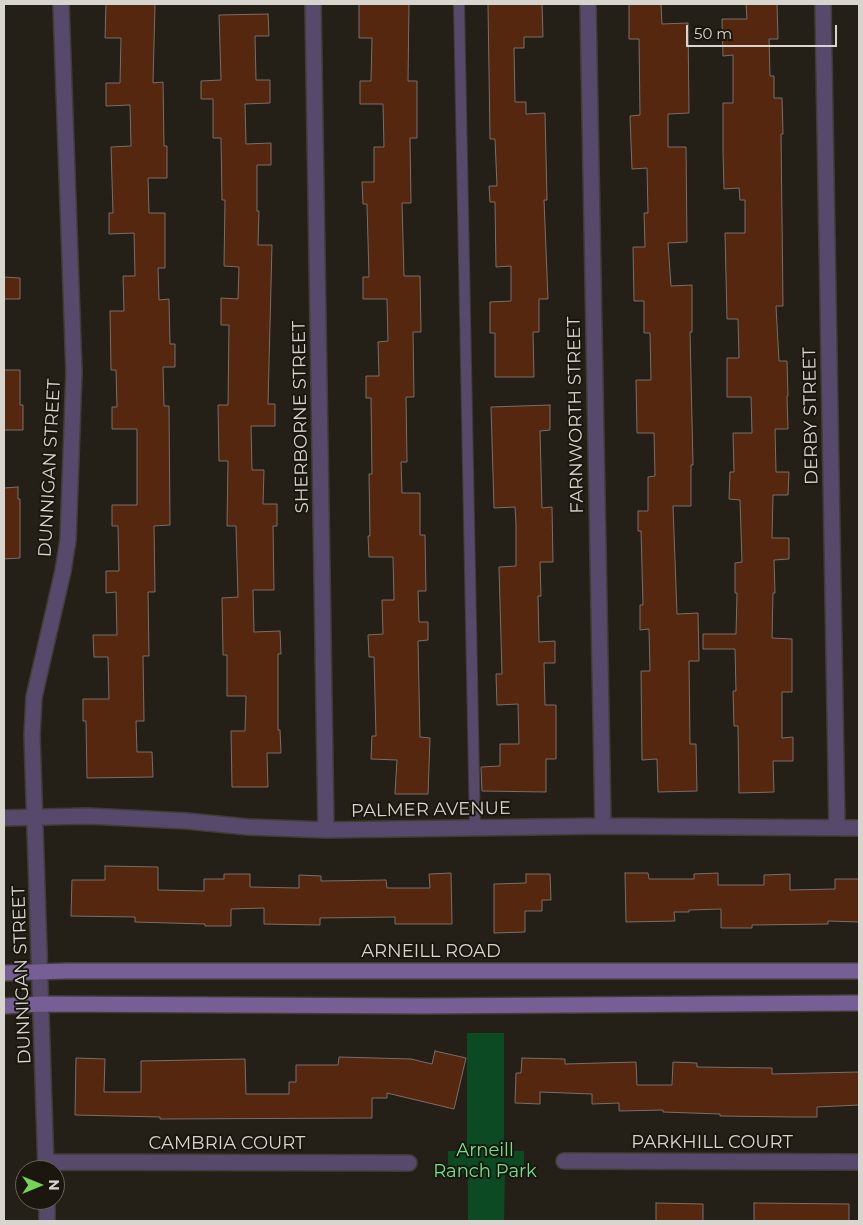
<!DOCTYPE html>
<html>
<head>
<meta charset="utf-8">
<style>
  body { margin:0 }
  #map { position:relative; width:863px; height:1225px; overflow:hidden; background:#242017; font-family:Montserrat,sans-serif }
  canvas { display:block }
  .frame { position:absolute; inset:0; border:5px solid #d8d5cf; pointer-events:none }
  .north { position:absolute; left:15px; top:1160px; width:50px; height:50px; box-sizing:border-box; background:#1b170e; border:1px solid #67635b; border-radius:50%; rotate:90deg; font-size:14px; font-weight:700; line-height:20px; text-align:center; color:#d8d5cf }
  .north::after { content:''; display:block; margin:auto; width:18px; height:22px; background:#77d259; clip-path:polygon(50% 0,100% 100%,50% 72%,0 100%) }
  .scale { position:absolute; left:686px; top:25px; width:151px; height:22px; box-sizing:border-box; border:2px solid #d8d5cf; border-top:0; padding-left:6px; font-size:15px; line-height:18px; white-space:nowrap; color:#d8d5cf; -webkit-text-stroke:4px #1b170e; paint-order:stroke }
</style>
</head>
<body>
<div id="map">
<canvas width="863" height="1225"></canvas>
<div class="frame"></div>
<div class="north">N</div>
<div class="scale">50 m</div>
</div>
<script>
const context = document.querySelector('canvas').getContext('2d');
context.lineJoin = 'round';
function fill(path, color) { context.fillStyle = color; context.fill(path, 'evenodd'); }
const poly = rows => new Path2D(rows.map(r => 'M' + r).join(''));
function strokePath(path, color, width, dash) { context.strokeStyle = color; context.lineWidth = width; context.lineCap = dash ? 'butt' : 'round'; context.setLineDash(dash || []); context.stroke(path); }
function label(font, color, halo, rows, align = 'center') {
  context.font = font + ' Montserrat,sans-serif'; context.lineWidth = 4; context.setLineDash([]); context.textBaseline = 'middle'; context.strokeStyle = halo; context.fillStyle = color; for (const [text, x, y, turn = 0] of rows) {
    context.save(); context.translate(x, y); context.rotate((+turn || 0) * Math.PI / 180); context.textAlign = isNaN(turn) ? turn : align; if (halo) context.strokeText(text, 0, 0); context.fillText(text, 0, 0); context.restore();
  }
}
fill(poly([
  [467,1033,504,1033,504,1151,524,1151,524,1172,505,1172,504,1221,468,1221,468,1173,448,1173,448,1151,467,1151]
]), '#0b4a23');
const building = poly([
  [106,4,155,4,153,83,163,82,164,146,167,146,167,178,148,178,149,213,165,213,165,268,158,268,159,300,169,299,170,344,175,344,175,367,163,367,164,406,169,406,170,525,154,526,155,592,148,592,149,656,143,656,144,721,136,721,137,752,152,752,153,777,87,778,86,721,83,721,83,699,109,699,108,657,94,657,93,635,117,635,116,592,106,593,106,571,119,571,118,526,112,526,112,505,137,505,137,429,112,429,112,407,117,407,116,370,111,370,110,311,124,311,123,276,135,276,134,233,109,234,109,213,113,213,111,147,131,146,130,105,106,106,106,83,120,83,121,38,105,38,106,4],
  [359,4,409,4,408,81,417,81,417,138,410,138,411,203,402,203,404,276,420,276,421,332,413,332,414,397,406,397,407,462,401,462,402,493,420,493,420,535,425,535,426,591,418,591,419,622,428,622,428,640,418,641,420,737,430,738,428,794,395,794,397,760,371,759,372,736,376,736,374,657,369,657,368,635,383,634,382,600,394,600,393,557,369,557,368,536,370,536,369,474,372,474,371,398,366,398,366,376,379,376,378,342,388,341,387,299,363,299,363,277,369,277,367,204,363,204,362,182,374,182,374,147,384,147,383,104,360,104,360,81,371,81,372,38,359,38,359,4],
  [488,4,542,4,543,37,524,37,524,48,514,48,515,102,526,102,526,114,545,113,547,200,544,200,548,299,539,299,539,332,533,332,534,377,495,377,495,333,490,333,490,302,511,301,511,266,496,267,495,202,490,202,489,186,497,186,495,139,490,139,488,4],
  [629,4,661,4,662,24,688,23,689,113,668,114,668,147,686,147,687,242,668,243,671,286,692,285,692,332,690,332,693,465,691,465,691,506,673,506,677,614,698,613,699,661,689,661,690,744,696,744,697,791,658,792,657,759,642,760,641,671,650,671,649,629,640,630,640,605,643,605,641,531,638,531,638,511,648,511,648,477,655,476,654,433,637,433,636,380,651,380,650,333,644,333,644,301,634,301,633,247,645,247,644,213,648,213,647,168,632,169,630,116,640,115,639,39,629,39,629,4],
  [746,4,777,4,778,39,769,39,770,76,774,76,774,98,782,98,783,134,781,134,783,306,776,306,779,361,787,361,788,396,787,396,788,429,775,429,776,472,789,472,788,495,773,495,772,538,789,538,789,559,774,560,775,593,773,593,772,638,792,639,792,692,782,692,782,738,793,737,793,761,773,761,774,792,739,793,738,726,734,726,733,691,736,691,735,649,703,649,703,634,736,634,737,593,735,593,735,563,742,562,740,500,729,499,730,472,734,472,733,433,752,433,751,397,727,397,727,358,739,358,738,319,727,319,725,233,745,233,745,200,740,200,739,188,724,189,723,151,723,103,733,103,733,55,723,56,722,19,747,19,746,4],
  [268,14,269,36,255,36,256,80,270,80,270,103,245,104,246,144,271,143,271,165,257,165,257,211,259,211,258,245,272,245,268,404,275,404,275,426,251,426,252,470,264,470,263,504,277,504,277,526,273,526,274,590,253,590,254,632,280,631,281,654,278,654,278,730,280,730,281,753,267,753,268,787,232,787,231,731,245,731,246,696,227,696,227,655,223,655,222,598,238,597,236,526,227,526,228,461,219,461,218,405,228,405,229,325,221,325,221,298,238,299,239,267,224,266,225,200,222,200,221,138,213,138,213,99,201,99,201,81,221,80,219,15,268,14],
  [4,277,20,278,20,299,4,299,4,277],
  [4,370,20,370,20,405,23,405,23,430,4,430,4,370],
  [550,405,550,430,540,431,542,508,552,507,553,562,540,562,541,596,538,596,539,642,555,641,555,663,544,663,545,705,556,705,556,759,546,759,546,792,482,791,481,767,500,766,500,744,519,744,518,704,497,705,496,674,502,674,499,567,516,566,516,524,515,507,494,508,491,407,550,405],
  [18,487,18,499,20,499,20,558,4,559,4,488,18,487],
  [105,866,158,867,158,890,204,891,204,879,224,879,224,874,250,874,250,887,299,888,299,875,321,876,321,881,386,880,387,888,430,888,429,874,451,873,452,924,395,924,395,917,320,918,320,925,264,924,264,908,231,909,231,926,205,926,205,924,135,922,135,917,71,916,72,880,105,880,105,866],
  [625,873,648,873,649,879,694,879,694,874,718,873,718,885,764,885,764,875,790,874,790,890,835,889,835,879,859,879,859,922,828,921,828,924,752,925,752,928,721,928,721,909,689,910,689,912,674,912,675,921,626,922,625,873],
  [526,874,550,874,551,900,542,900,542,911,525,911,525,932,494,933,494,884,526,883,526,874],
  [435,1051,466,1058,454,1109,387,1093,387,1098,372,1098,372,1118,160,1119,160,1117,75,1115,76,1058,105,1059,104,1092,141,1092,141,1061,245,1059,246,1094,289,1094,289,1082,296,1082,296,1065,338,1065,339,1057,411,1059,432,1064,435,1051],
  [522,1058,565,1059,565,1064,636,1062,637,1085,672,1085,673,1062,697,1063,697,1067,772,1068,772,1074,859,1072,859,1105,817,1107,817,1117,792,1117,720,1116,720,1114,663,1112,663,1110,619,1111,619,1103,592,1104,592,1094,540,1092,540,1104,515,1103,516,1073,521,1073,522,1058],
  [656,1203,703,1204,703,1221,656,1221,656,1203],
  [754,1203,849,1204,849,1221,754,1221,754,1203]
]);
fill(building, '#54270e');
strokePath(building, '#7a6e68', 1);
const lane = poly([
  [459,4,475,829]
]);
const street = poly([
  [313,4,326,830],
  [588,4,603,826],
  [823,4,837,828],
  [4,818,88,816,187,821,248,827,326,830,603,826,859,828],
  [564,1161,859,1162],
  [46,1162,409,1163],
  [46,1170,32,735,34,697,63,571,68,540,74,372,61,4],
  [47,1200,47,1221]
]);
const secondary = poly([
  [4,973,67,971,859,971],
  [4,1006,42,1004,423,1006,859,1003]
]);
strokePath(lane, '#413d34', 12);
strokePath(street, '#413d34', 18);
strokePath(secondary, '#413d34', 18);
strokePath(lane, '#56496b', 10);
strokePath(street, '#56496b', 15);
strokePath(secondary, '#755f95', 15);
label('18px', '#d8d5cf', '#1b170e', [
  ["FARNWORTH STREET",576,415,-91],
  ["DERBY STREET",811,416,-91],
  ["SHERBORNE STREET",301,417,-91],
  ["DUNNIGAN STREET",50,468,-87],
  ["PALMER AVENUE",431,810,-1],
  ["ARNEILL ROAD",431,952],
  ["DUNNIGAN STREET",22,975,-92],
  ["PARKHILL COURT",712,1143],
  ["CAMBRIA COURT",227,1144]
]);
label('18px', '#6fe391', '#1b170e', [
  ["Arneill",485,1151],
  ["Ranch Park",485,1172]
]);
</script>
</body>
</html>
